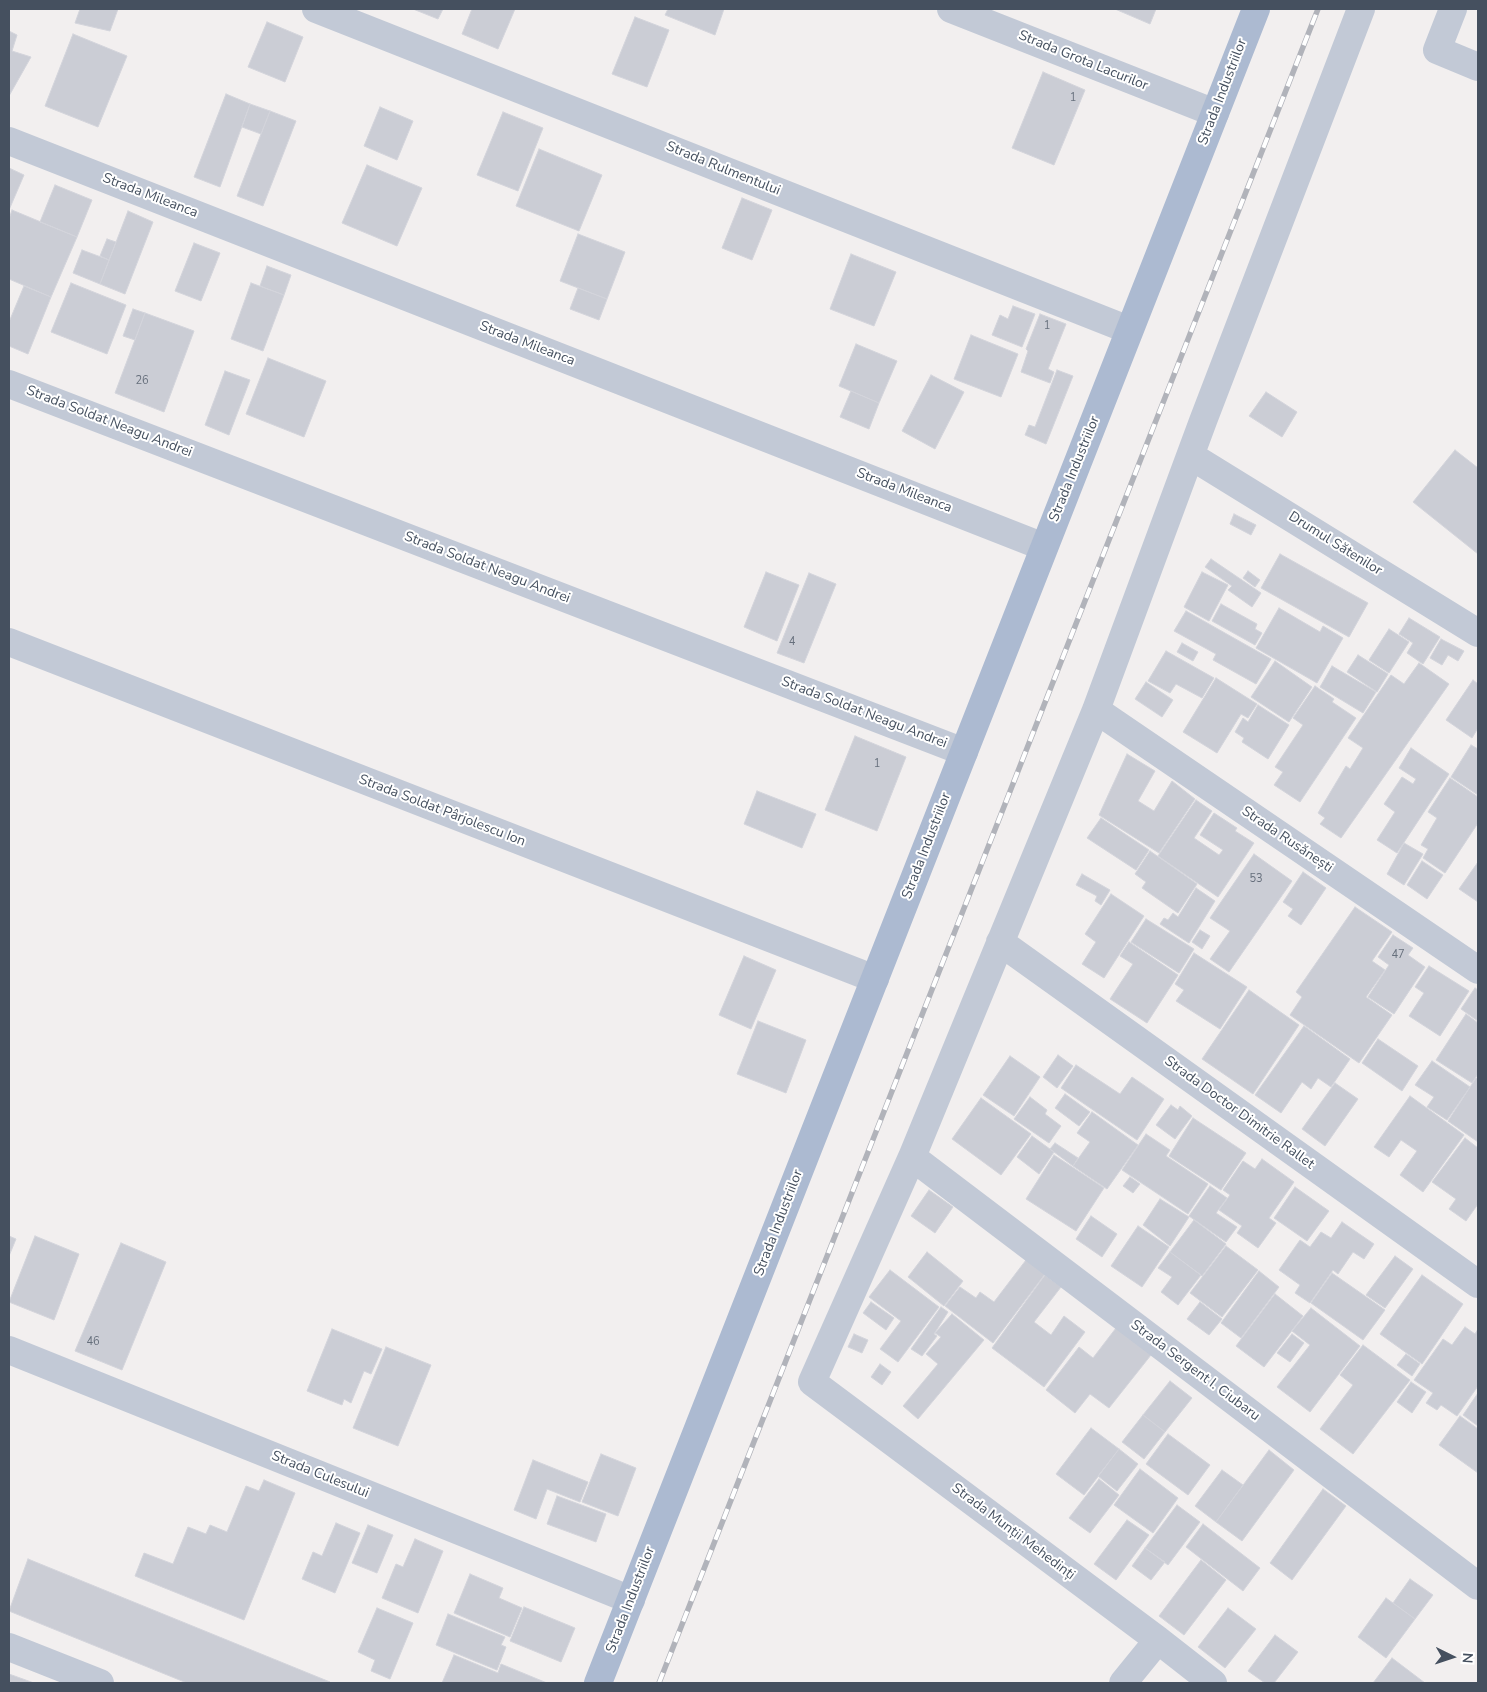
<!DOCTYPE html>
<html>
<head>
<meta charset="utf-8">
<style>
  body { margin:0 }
  #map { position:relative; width:1487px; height:1692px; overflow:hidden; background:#f2efef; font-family:"Nunito Sans",sans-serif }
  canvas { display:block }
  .frame { position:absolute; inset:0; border:10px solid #45505f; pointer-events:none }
  .north { position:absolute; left:1427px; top:1632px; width:50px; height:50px; -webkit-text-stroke:4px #fff; paint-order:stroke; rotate:94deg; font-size:14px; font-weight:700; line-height:20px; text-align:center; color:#45505f }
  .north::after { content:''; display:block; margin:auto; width:18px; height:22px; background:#45505f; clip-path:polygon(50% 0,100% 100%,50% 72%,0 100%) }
</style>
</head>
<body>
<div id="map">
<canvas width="1487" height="1692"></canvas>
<div class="frame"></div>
<div class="north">N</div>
</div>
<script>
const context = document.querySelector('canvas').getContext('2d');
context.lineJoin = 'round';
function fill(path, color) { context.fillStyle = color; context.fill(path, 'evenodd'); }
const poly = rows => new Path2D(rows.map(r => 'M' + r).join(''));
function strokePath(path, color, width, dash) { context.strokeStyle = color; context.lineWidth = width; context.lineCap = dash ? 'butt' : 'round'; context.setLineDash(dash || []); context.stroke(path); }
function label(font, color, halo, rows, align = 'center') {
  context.font = font + ' "Nunito Sans",sans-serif'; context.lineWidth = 4; context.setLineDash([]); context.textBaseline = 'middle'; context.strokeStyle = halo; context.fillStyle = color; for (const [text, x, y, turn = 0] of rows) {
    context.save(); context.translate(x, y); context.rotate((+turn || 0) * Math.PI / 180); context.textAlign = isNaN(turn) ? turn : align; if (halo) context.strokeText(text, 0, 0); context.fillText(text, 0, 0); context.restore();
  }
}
const building = poly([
  [80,9,118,9,110,31,75,23,80,9],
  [413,9,443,9,438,19,413,9],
  [472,9,515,9,498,49,462,34,472,9],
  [668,9,724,9,715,35,665,15,668,9],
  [1115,9,1156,9,1150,24,1115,9],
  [635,17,669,30,647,87,612,74,635,17],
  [267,22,303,37,285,82,248,67,267,22],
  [9,31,17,35,12,51,31,57,9,96,9,31],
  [73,34,127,56,98,127,45,106,73,34],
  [1043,72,1085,90,1054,165,1012,148,1043,72],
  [226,94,250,104,220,187,194,177,226,94],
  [250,104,270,111,261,134,242,127,250,104],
  [380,107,413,121,397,160,364,146,380,107],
  [270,111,296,121,263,206,237,196,270,111],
  [503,112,543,128,518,191,477,175,503,112],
  [539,149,602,175,579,231,516,206,539,149],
  [367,165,422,188,397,246,342,223,367,165],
  [9,168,24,175,9,210,9,168],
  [55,185,92,200,77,237,40,222,55,185],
  [742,198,772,210,752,260,722,248,742,198],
  [12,210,77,237,51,297,9,279,9,219,12,210],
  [128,211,153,222,125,294,100,284,128,211],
  [578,234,625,252,607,299,560,281,578,234],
  [107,239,116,242,109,260,100,256,107,239],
  [194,243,220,253,201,301,175,291,194,243],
  [82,250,109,260,100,284,73,273,82,250],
  [851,254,896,272,874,326,830,309,851,254],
  [267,266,291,275,284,295,260,286,267,266],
  [71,283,126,305,107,354,51,332,71,283],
  [251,283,284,295,263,351,231,339,251,283],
  [24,286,51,297,28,354,9,346,9,322,24,286],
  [578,288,607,299,599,320,570,309,578,288],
  [1013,306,1035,314,1022,347,992,335,1000,315,1008,319,1013,306],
  [133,309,145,313,135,340,123,336,133,309],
  [145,313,194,331,164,412,115,393,145,313],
  [1040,314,1066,324,1048,369,1054,372,1050,383,1021,372,1028,351,1026,349,1040,314],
  [971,335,1018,354,1001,397,954,379,971,335],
  [856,344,897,361,879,403,839,386,856,344],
  [268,358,326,381,304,437,246,414,268,358],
  [1057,370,1073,376,1046,444,1025,435,1029,425,1035,427,1057,370],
  [225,371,250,380,229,435,205,425,225,371],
  [931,375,964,392,935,449,902,431,931,375],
  [851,391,879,403,869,429,840,417,851,391],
  [1266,392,1297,412,1282,437,1249,416,1266,392],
  [1455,450,1478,468,1478,554,1413,502,1455,450],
  [1234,514,1256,525,1251,535,1230,524,1234,514],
  [1280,554,1368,603,1349,637,1261,588,1280,554],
  [1211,559,1261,593,1252,607,1228,590,1232,586,1205,567,1211,559],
  [1248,571,1260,580,1255,587,1243,578,1248,571],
  [766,572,799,585,777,641,744,627,766,572],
  [1202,572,1228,585,1209,621,1184,607,1202,572],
  [809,573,836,584,804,663,777,653,809,573],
  [1221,604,1257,624,1255,629,1262,633,1255,645,1212,621,1221,604],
  [1279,608,1320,632,1323,626,1343,638,1317,683,1256,648,1279,608],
  [1186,611,1271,659,1256,684,1213,660,1216,654,1174,631,1186,611],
  [1409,618,1440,637,1423,664,1407,653,1413,643,1399,634,1409,618],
  [1389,629,1409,642,1389,673,1369,660,1389,629],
  [1441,639,1464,651,1458,661,1448,655,1442,665,1430,658,1441,639],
  [1182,643,1198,652,1193,661,1177,652,1182,643],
  [1166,651,1214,678,1202,698,1176,684,1170,693,1148,681,1166,651],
  [1358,655,1388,674,1377,692,1347,672,1358,655],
  [1275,661,1312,687,1289,722,1251,697,1275,661],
  [1419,663,1449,684,1341,838,1320,824,1325,818,1318,813,1346,766,1350,769,1363,748,1348,738,1391,675,1404,684,1419,663],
  [1332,666,1376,692,1363,713,1320,687,1332,666],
  [1216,678,1257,704,1248,718,1241,714,1217,753,1183,732,1216,678],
  [1473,680,1478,684,1478,728,1472,738,1446,720,1473,680],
  [1146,682,1173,700,1162,717,1135,699,1146,682],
  [1315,686,1334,699,1332,702,1356,718,1300,802,1274,785,1283,772,1275,767,1303,725,1293,718,1315,686],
  [1258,705,1289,725,1268,759,1242,742,1244,738,1235,732,1243,718,1248,722,1258,705],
  [855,736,906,757,877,831,825,810,855,736],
  [1471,745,1478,749,1478,795,1451,777,1471,745],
  [1411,748,1449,774,1397,853,1377,840,1395,812,1384,804,1402,777,1413,784,1416,779,1399,768,1411,748],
  [1127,754,1155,771,1138,801,1154,811,1172,781,1195,799,1159,853,1099,815,1127,754],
  [1450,778,1478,797,1478,823,1445,873,1423,858,1428,849,1421,845,1437,818,1428,812,1450,778],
  [757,791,816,814,802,848,744,824,757,791],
  [1196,800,1212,811,1194,838,1219,855,1223,850,1200,835,1214,813,1237,828,1235,831,1254,843,1218,897,1158,856,1196,800],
  [1101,818,1149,850,1136,870,1087,838,1101,818],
  [1404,843,1423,854,1404,885,1387,874,1404,843],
  [1150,851,1197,884,1178,913,1142,888,1146,882,1135,874,1150,851],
  [1254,854,1292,881,1229,972,1210,959,1230,931,1210,918,1254,854],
  [1422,861,1443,875,1427,899,1407,885,1422,861],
  [1478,862,1478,902,1459,889,1478,862],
  [1303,872,1326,888,1301,925,1288,916,1293,909,1283,902,1303,872],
  [1082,874,1110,890,1101,905,1095,901,1097,896,1076,885,1082,874],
  [1196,888,1215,901,1189,943,1160,924,1164,918,1168,920,1173,913,1178,917,1196,888],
  [1111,894,1144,916,1104,978,1082,964,1096,942,1085,934,1111,894],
  [1355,907,1392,932,1372,961,1385,970,1366,997,1392,1015,1359,1063,1290,1015,1302,997,1296,992,1355,907],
  [1146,919,1194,949,1179,973,1131,942,1146,919],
  [1200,930,1210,936,1202,949,1192,942,1200,930],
  [1393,935,1413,948,1408,955,1425,967,1394,1014,1368,997,1389,965,1378,957,1393,935],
  [1129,942,1178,975,1147,1023,1110,999,1133,964,1120,956,1129,942],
  [1194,953,1247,987,1220,1029,1176,1001,1184,990,1175,984,1194,953],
  [744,956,776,970,751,1029,719,1015,744,956],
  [1429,966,1469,991,1440,1036,1409,1016,1424,993,1415,987,1429,966],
  [1475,988,1478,990,1478,1021,1461,1009,1475,988],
  [1249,990,1299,1025,1253,1094,1202,1059,1249,990],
  [1466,1014,1478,1023,1478,1074,1472,1083,1436,1060,1466,1014],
  [758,1021,806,1040,786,1093,737,1074,758,1021],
  [1304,1026,1350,1059,1331,1087,1318,1078,1311,1089,1302,1082,1281,1113,1255,1095,1304,1026],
  [1378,1039,1418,1066,1402,1091,1362,1063,1378,1039],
  [1058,1055,1073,1066,1057,1088,1043,1077,1058,1055],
  [1010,1056,1040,1077,1014,1116,983,1095,1010,1056],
  [1432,1061,1470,1087,1447,1120,1427,1107,1434,1097,1415,1085,1432,1061],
  [1076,1065,1120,1094,1132,1077,1164,1099,1137,1140,1061,1088,1076,1065],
  [1476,1078,1478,1080,1478,1142,1448,1121,1476,1078],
  [1335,1083,1358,1099,1325,1146,1302,1129,1335,1083],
  [1065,1094,1090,1112,1079,1126,1055,1108,1065,1094],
  [1410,1096,1464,1135,1423,1192,1400,1175,1417,1151,1401,1140,1389,1157,1374,1147,1410,1096],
  [1030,1097,1047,1110,1045,1114,1061,1126,1049,1143,1014,1119,1030,1097],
  [981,1098,1031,1134,1001,1175,952,1139,981,1098],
  [1171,1105,1178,1110,1180,1106,1192,1116,1175,1139,1156,1125,1171,1105],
  [1092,1112,1138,1145,1107,1189,1073,1166,1090,1142,1077,1133,1092,1112],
  [1193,1118,1246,1153,1221,1190,1169,1156,1193,1118],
  [1146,1134,1170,1150,1166,1156,1208,1184,1188,1214,1122,1170,1146,1134],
  [1032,1136,1054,1152,1039,1174,1017,1157,1032,1136],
  [1465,1138,1478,1148,1478,1204,1466,1221,1449,1209,1456,1199,1432,1182,1465,1138],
  [1055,1143,1078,1158,1073,1166,1050,1149,1055,1143],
  [1054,1155,1104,1188,1076,1231,1026,1199,1054,1155],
  [1262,1159,1294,1182,1269,1218,1276,1223,1258,1248,1237,1233,1242,1226,1219,1210,1230,1195,1223,1190,1243,1161,1255,1169,1262,1159],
  [1130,1177,1140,1184,1133,1193,1123,1186,1130,1177],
  [1210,1186,1227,1198,1216,1213,1237,1227,1226,1242,1189,1216,1210,1186],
  [1295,1187,1329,1211,1307,1241,1274,1218,1295,1187],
  [929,1190,953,1207,935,1233,911,1216,929,1190],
  [1160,1199,1189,1217,1170,1246,1143,1225,1160,1199],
  [1091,1216,1117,1234,1102,1257,1076,1239,1091,1216],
  [1194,1220,1226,1244,1202,1276,1170,1252,1194,1220],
  [1342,1222,1374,1244,1364,1259,1353,1252,1338,1274,1333,1270,1310,1303,1295,1293,1300,1285,1279,1270,1300,1240,1310,1247,1321,1232,1331,1238,1342,1222],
  [1138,1226,1169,1247,1142,1287,1111,1266,1138,1226],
  [9,1236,16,1239,9,1256,9,1236],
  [35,1236,79,1254,54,1320,9,1302,35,1236],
  [121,1243,166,1262,122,1370,75,1351,121,1243],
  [1226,1246,1258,1270,1222,1317,1190,1293,1226,1246],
  [927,1252,963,1281,944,1306,908,1277,927,1252],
  [1170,1252,1201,1275,1178,1305,1161,1292,1172,1277,1158,1268,1170,1252],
  [1395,1256,1413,1269,1385,1308,1366,1295,1395,1256],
  [1026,1260,1045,1274,993,1343,945,1306,960,1287,976,1298,980,1292,994,1302,1026,1260],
  [890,1270,939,1307,898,1362,880,1349,901,1321,869,1297,890,1270],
  [1259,1271,1279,1287,1241,1338,1221,1323,1259,1271],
  [1332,1273,1385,1310,1363,1340,1311,1303,1332,1273],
  [1045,1275,1061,1287,1034,1322,1051,1335,1064,1316,1085,1332,1044,1387,992,1348,1045,1275],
  [1422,1275,1463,1304,1422,1364,1380,1334,1422,1275],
  [1275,1294,1303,1316,1264,1367,1236,1346,1275,1294],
  [871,1302,894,1318,886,1330,863,1313,871,1302],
  [1200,1302,1222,1319,1209,1335,1187,1319,1200,1302],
  [941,1307,948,1312,934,1334,937,1336,922,1356,911,1349,941,1307],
  [1311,1308,1360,1346,1310,1412,1277,1387,1310,1345,1292,1331,1311,1308],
  [952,1314,984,1340,918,1419,903,1406,938,1364,926,1354,941,1337,935,1333,952,1314],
  [1465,1327,1475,1334,1478,1329,1478,1386,1457,1416,1441,1405,1437,1410,1426,1403,1433,1393,1414,1380,1443,1339,1452,1345,1465,1327],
  [1116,1328,1151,1355,1109,1408,1090,1394,1075,1413,1046,1390,1079,1347,1093,1358,1116,1328],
  [332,1329,382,1349,371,1374,364,1371,351,1403,344,1399,342,1405,307,1391,332,1329],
  [854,1334,868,1340,862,1353,848,1347,854,1334],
  [1292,1334,1304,1343,1290,1362,1277,1353,1292,1334],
  [1363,1345,1410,1380,1353,1454,1320,1429,1353,1385,1340,1375,1363,1345],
  [386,1347,431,1365,398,1446,353,1428,386,1347],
  [1406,1354,1420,1364,1412,1376,1397,1365,1406,1354],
  [880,1364,891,1372,882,1385,871,1377,880,1364],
  [1170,1381,1192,1398,1165,1432,1143,1415,1170,1381],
  [1411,1382,1426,1392,1412,1413,1397,1402,1411,1382],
  [1478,1393,1478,1426,1463,1415,1478,1393],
  [1143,1415,1165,1432,1144,1459,1122,1442,1143,1415],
  [1460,1416,1478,1429,1478,1473,1439,1445,1460,1416],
  [1091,1428,1119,1449,1084,1495,1056,1474,1091,1428],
  [1168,1434,1210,1465,1188,1495,1146,1464,1168,1434],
  [1119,1449,1138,1464,1117,1491,1098,1476,1119,1449],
  [1269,1450,1294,1470,1242,1541,1216,1522,1269,1450],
  [601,1454,636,1468,618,1516,582,1502,601,1454],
  [533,1460,588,1482,580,1502,547,1489,536,1519,514,1510,533,1460],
  [1140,1469,1178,1498,1153,1533,1114,1505,1140,1469],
  [1222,1470,1243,1485,1216,1522,1195,1506,1222,1470],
  [1099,1479,1119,1495,1090,1533,1069,1518,1099,1479],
  [264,1480,295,1493,244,1620,135,1576,144,1553,173,1564,188,1527,206,1534,210,1525,227,1532,246,1486,259,1491,264,1480],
  [1323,1489,1346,1506,1292,1580,1270,1563,1323,1489],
  [557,1496,606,1514,596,1542,547,1524,557,1496],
  [1177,1505,1200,1522,1168,1565,1145,1548,1177,1505],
  [1127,1520,1149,1535,1116,1580,1094,1564,1127,1520],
  [336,1523,360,1533,335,1593,302,1579,313,1552,322,1556,336,1523],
  [1203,1524,1260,1568,1243,1591,1186,1547,1203,1524],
  [368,1525,393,1535,377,1573,352,1563,368,1525],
  [415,1539,443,1551,418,1613,382,1598,396,1564,403,1567,415,1539],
  [1145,1548,1165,1562,1151,1580,1132,1566,1145,1548],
  [28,1559,330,1682,187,1683,9,1611,28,1559],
  [1201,1560,1226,1580,1184,1635,1159,1616,1201,1560],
  [470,1574,503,1588,499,1598,522,1608,510,1637,454,1613,470,1574],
  [1410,1579,1433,1595,1415,1619,1393,1603,1410,1579],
  [1386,1598,1415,1619,1386,1658,1358,1637,1386,1598],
  [524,1607,575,1628,561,1662,510,1641,524,1607],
  [377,1608,413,1623,390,1679,371,1671,375,1660,358,1652,377,1608],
  [1228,1608,1256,1629,1225,1668,1198,1647,1228,1608],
  [448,1614,505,1637,501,1645,506,1647,497,1670,436,1645,448,1614],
  [1275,1635,1298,1652,1274,1683,1265,1683,1248,1671,1275,1635],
  [454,1655,498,1673,501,1664,547,1683,442,1683,454,1655],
  [1392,1658,1425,1683,1373,1683,1392,1658],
  [9,1674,34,1683,9,1683,9,1674]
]);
fill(building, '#cbcdd5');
strokePath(building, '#d3d4db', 1);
strokePath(poly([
  [316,9,1129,330],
  [951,9,1215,113],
  [1453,9,1437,50,1478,67],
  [9,141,1044,547],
  [9,384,964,752],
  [1191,456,1478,633],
  [9,642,875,979],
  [1096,710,1478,970],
  [1000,942,1478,1284],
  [912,1157,1478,1586],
  [9,1350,631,1600],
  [9,1647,100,1683],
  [1123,1683,1158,1640],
  [1213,1683,1158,1640,812,1382,912,1157,1096,710,1203,421,1361,9]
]), '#c2c9d6', 28);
strokePath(poly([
  [598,1683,1256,9]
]), '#acbad1', 28);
const rail = poly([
  [659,1683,1318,9]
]);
strokePath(rail, '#b1b3ba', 5.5);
strokePath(rail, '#fff', 4, [11]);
label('11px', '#666f7c', null, [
  ["1",1073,98],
  ["1",1047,326],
  ["26",142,381],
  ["4",792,642],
  ["1",877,764],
  ["53",1256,879],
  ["47",1398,955],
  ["46",93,1342]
]);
label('14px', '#45505f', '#fff', [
  ["Strada Grota Lacurilor",1083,61,22],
  ["Strada Industriilor",1223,92,-69],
  ["Strada Rulmentului",723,169,22],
  ["Strada Mileanca",150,196,21],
  ["Strada Mileanca",527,344,21],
  ["Strada Soldat Neagu Andrei",109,422,21],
  ["Strada Industriilor",1075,469,-68],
  ["Strada Mileanca",904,491,21],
  ["Drumul Sătenilor",1335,544,32],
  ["Strada Soldat Neagu Andrei",487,568,21],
  ["Strada Soldat Neagu Andrei",864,713,21],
  ["Strada Soldat Pârjolescu Ion",442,811,21],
  ["Strada Rusănești",1287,840,34],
  ["Strada Industriilor",927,846,-69],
  ["Strada Doctor Dimitrie Rallet",1239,1113,36],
  ["Strada Industriilor",779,1223,-69],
  ["Strada Sergent I. Ciubaru",1195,1371,37],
  ["Strada Culesului",320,1475,22],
  ["Strada Munții Mehedinți",1013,1532,37],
  ["Strada Industriilor",631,1600,-69]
]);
</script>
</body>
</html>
